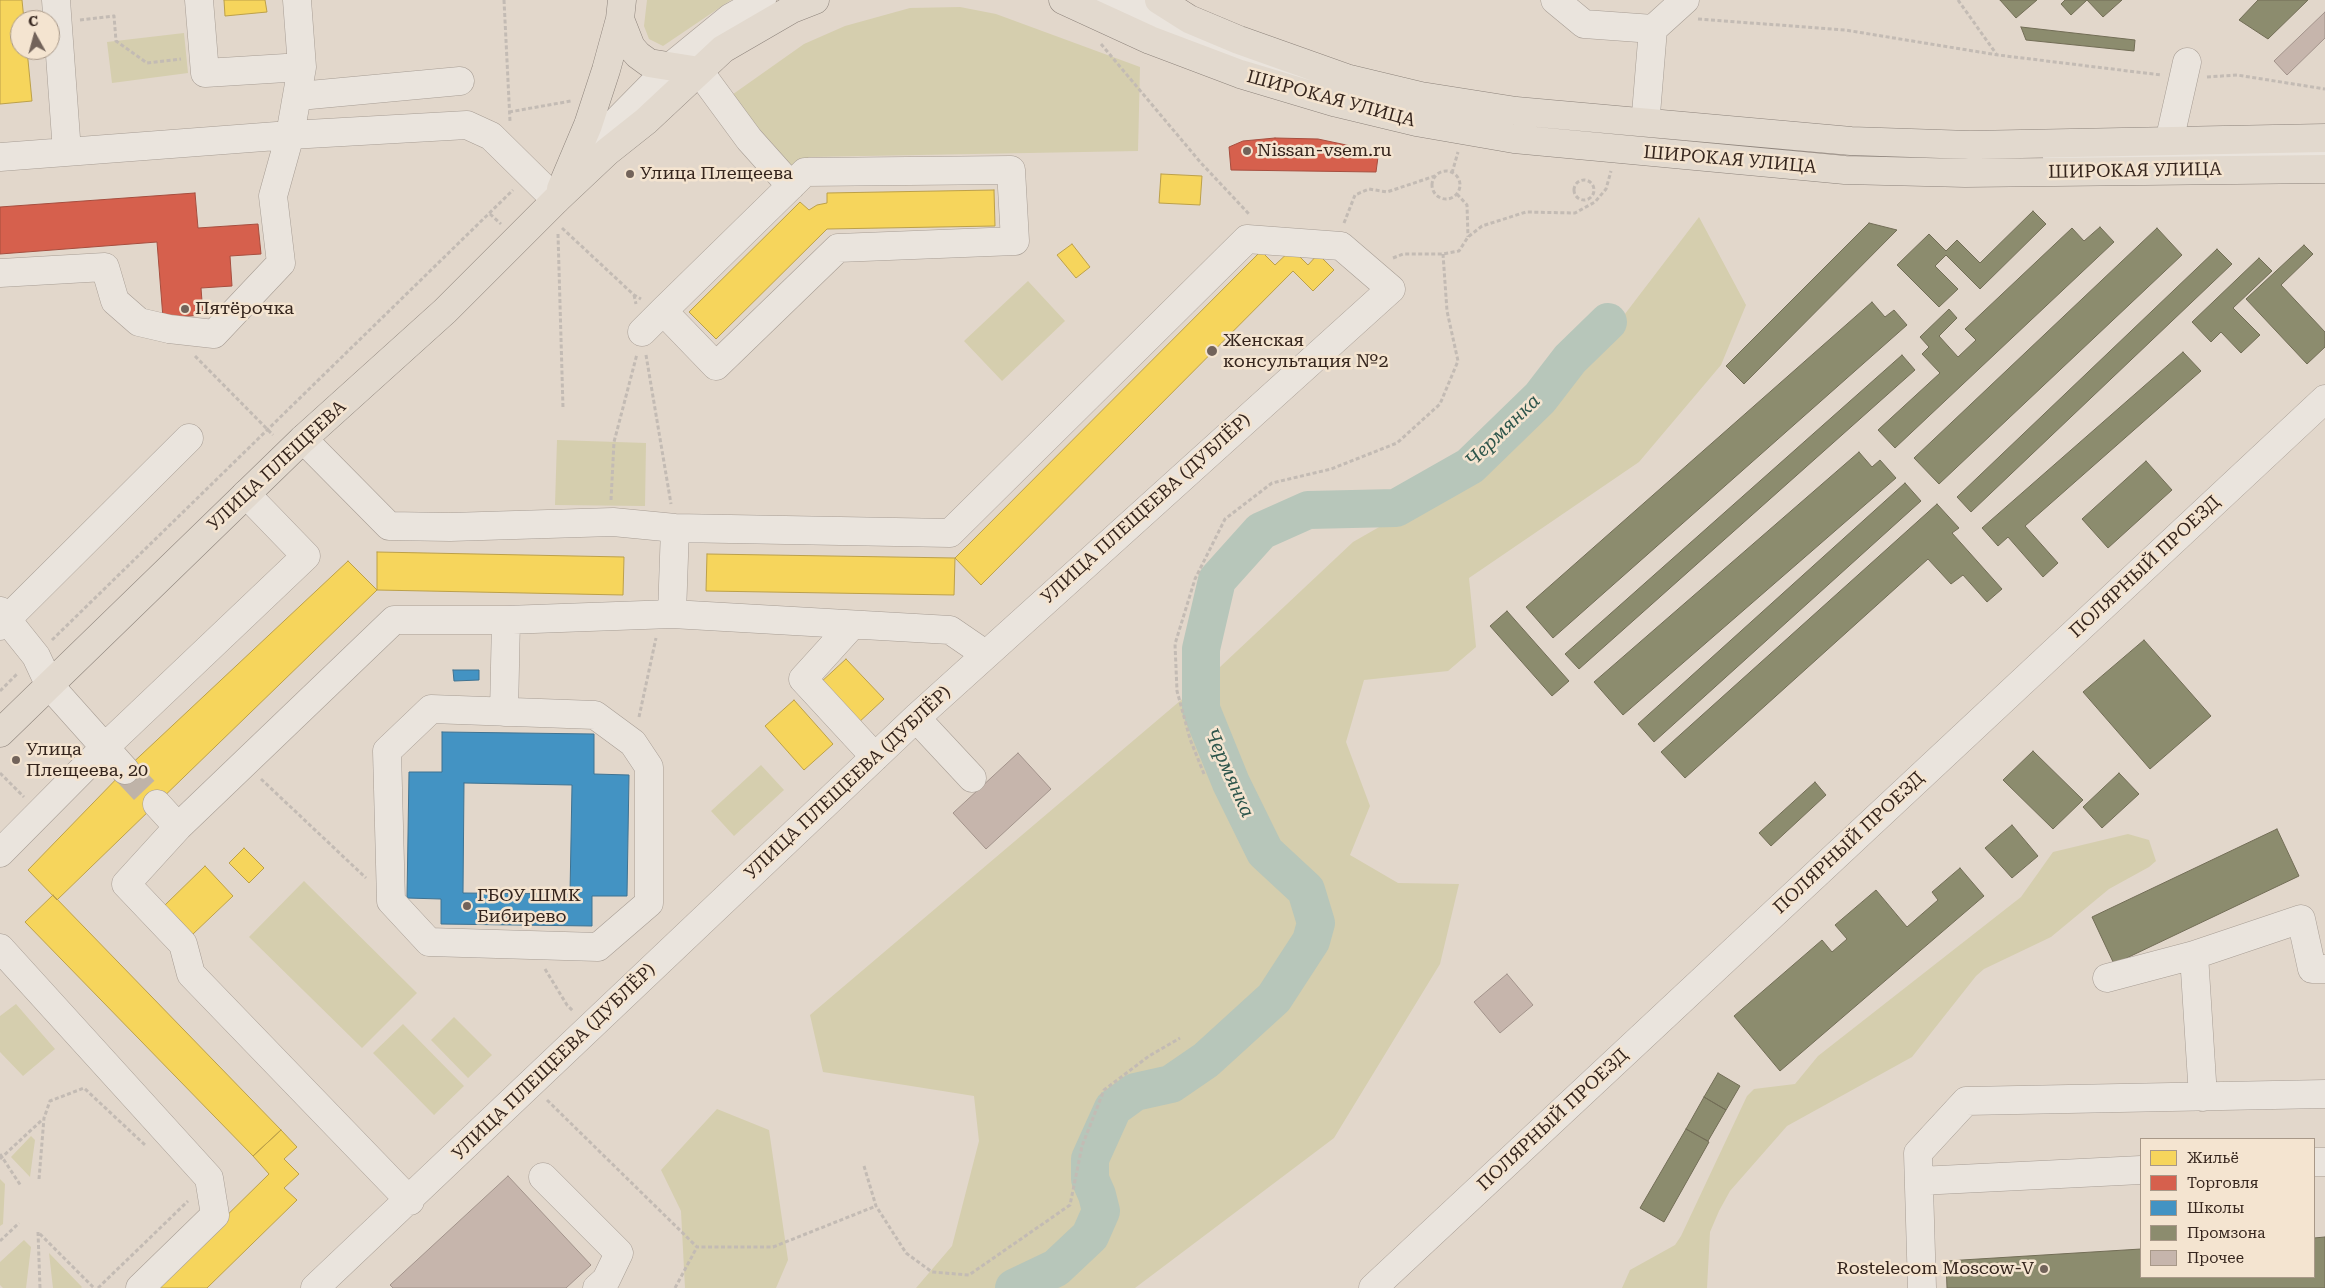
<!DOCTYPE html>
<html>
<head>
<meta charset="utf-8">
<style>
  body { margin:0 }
  #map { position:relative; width:2325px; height:1288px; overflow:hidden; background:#e2d7cb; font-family:"Roboto Serif",serif }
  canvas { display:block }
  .legend { position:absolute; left:2140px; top:1138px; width:175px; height:140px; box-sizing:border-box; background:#f4e4d0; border:1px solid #a89888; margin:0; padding:6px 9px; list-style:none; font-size:15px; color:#35251d }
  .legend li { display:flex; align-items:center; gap:10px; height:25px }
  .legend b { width:25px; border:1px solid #a89888 }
  .north { position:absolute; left:10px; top:10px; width:50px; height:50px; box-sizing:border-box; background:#f4e4d0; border:1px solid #a89888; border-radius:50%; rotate:353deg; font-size:14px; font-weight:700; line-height:20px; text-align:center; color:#35251d }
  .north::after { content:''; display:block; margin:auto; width:18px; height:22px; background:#72635a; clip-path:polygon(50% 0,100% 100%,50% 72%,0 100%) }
</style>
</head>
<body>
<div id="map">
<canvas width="2325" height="1288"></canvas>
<ul class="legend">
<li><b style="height:14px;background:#f6d55c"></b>Жильё</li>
<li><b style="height:14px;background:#d6604d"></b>Торговля</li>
<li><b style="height:14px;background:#4393c3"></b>Школы</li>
<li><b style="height:14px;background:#8c8c6e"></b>Промзона</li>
<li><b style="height:14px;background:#c6b5ac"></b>Прочее</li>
</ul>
<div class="north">С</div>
</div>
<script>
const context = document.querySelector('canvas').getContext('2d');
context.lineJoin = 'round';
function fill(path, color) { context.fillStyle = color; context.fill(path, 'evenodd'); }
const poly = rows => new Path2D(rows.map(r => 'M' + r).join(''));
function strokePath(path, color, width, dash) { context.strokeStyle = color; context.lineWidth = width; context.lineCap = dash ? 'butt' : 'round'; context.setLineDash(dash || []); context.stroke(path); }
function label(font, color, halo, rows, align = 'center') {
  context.font = font + ' "Roboto Serif",serif'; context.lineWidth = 5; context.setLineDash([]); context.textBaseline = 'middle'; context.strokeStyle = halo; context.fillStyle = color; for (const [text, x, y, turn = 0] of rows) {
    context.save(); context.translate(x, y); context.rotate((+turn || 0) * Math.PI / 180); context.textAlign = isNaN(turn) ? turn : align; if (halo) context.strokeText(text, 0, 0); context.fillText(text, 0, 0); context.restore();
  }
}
fill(poly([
  [647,0,731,0,663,46,649,39,644,26],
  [960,7,996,14,1140,67,1138,151,809,157,792,172,729,97,804,44,845,26,910,8],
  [184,33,188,73,112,83,107,42],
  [1699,217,1746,305,1721,365,1639,462,1469,578,1476,647,1448,671,1364,680,1346,742,1370,806,1350,855,1398,883,1459,884,1440,964,1334,1138,1135,1288,916,1288,952,1246,979,1141,974,1096,823,1072,810,1015,1220,667,1353,542,1484,467,1602,344],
  [1028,281,1065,321,1002,381,964,341],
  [557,440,646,443,645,506,555,505],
  [761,765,784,790,734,836,711,811],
  [2128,834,2149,840,2156,861,2149,867,2109,889,2051,937,1984,969,1976,976,1912,1057,1787,1126,1730,1191,1719,1211,1710,1232,1707,1288,1622,1288,1630,1270,1675,1245,1681,1236,1747,1096,1754,1089,1795,1084,1818,1056,2021,897,2053,852],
  [304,881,417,993,362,1048,249,937],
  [16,1004,55,1049,23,1076,0,1052,0,1016],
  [454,1017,492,1055,468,1078,431,1040],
  [403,1024,464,1086,434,1115,373,1053],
  [717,1109,769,1130,788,1260,776,1288,685,1288,681,1211,661,1170],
  [31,1136,35,1140,30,1177,11,1157],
  [0,1179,5,1184,3,1224,0,1226],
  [24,1240,31,1247,26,1288,3,1288,0,1285,0,1262],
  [49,1253,82,1287,81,1288,53,1288]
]), '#d5ceae');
const homes = poly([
  [0,0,22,0,24,20,20,20,20,50,27,50,32,101,0,104,0,0],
  [224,0,265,0,267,12,225,16,224,0],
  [1161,174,1202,176,1200,205,1159,203,1161,174],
  [994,190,995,226,827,229,716,339,689,312,800,202,809,210,817,205,827,203,827,193,994,190],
  [1072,244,1090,267,1076,278,1057,255,1072,244],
  [1292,249,1308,265,1318,254,1334,270,1313,291,1293,271,981,585,955,558,1261,251,1275,265,1292,249],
  [377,552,624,557,623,595,377,590,377,552],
  [707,554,955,558,954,595,706,591,707,554],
  [348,561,377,590,57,900,28,870,125,770,348,561],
  [846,659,884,699,857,724,820,683,846,659],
  [794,700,833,744,804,770,765,726,794,700],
  [244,848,264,868,249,883,229,863,244,848],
  [205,866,233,896,193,934,165,905,205,866],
  [53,895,281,1130,253,1156,25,922,53,895],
  [281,1130,297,1147,284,1159,299,1174,284,1188,297,1200,207,1288,153,1288,269,1174,253,1156,281,1130]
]);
fill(homes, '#f6d55c');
strokePath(homes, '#bca049', 1);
const shops = poly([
  [1275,138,1318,139,1351,146,1378,157,1376,172,1231,170,1229,147,1243,141,1275,138],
  [195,193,198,228,258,224,261,254,230,256,232,286,201,288,203,315,163,318,157,242,0,254,0,207,195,193]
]);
fill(shops, '#d6604d');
strokePath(shops, '#a64e3f', 1);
const schools = poly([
  [453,670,479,670,479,680,454,681,453,670],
  [442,732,594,734,594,774,629,775,627,896,592,896,592,926,441,924,441,899,407,898,409,772,442,772,442,732],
  [464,783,572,785,570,894,463,893,464,783]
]);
fill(schools, '#4393c3');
strokePath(schools, '#3f7291', 1);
const industry = poly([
  [2000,0,2037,0,2016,18,2000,0],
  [2065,0,2122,0,2103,17,2087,0,2071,15,2061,4,2065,0],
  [2258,0,2308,0,2268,39,2239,20,2258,0],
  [2021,27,2135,40,2134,51,2026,40,2021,27],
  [2033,211,2046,224,1980,289,1946,255,1935,266,1958,289,1939,307,1897,265,1929,234,1946,251,1957,240,1980,263,2033,211],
  [1869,223,1897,230,1744,384,1726,366,1869,223],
  [2100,227,2114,242,1895,448,1878,430,1940,373,1922,354,1929,347,1920,337,1949,309,1957,318,1939,336,1958,357,1976,340,1965,329,2072,228,2084,241,2100,227],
  [2157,228,2182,255,1939,484,1914,458,2157,228],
  [2304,245,2313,254,2281,285,2325,332,2325,347,2307,364,2246,299,2304,245],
  [2217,249,2232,264,1971,512,1957,497,2217,249],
  [2259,258,2272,271,2233,308,2260,335,2241,353,2221,332,2211,342,2192,322,2259,258],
  [1872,302,1885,317,1894,310,1907,325,1553,638,1526,607,1872,302],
  [2183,352,2201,371,2025,526,2058,563,2043,577,2008,537,1998,546,1982,528,2183,352],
  [1902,355,1915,370,1579,669,1565,654,1902,355],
  [1859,452,1872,467,1880,460,1896,478,1623,715,1594,682,1859,452],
  [2146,461,2172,490,2108,548,2082,519,2146,461],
  [1905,483,1921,501,1654,742,1638,724,1905,483],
  [1937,504,1959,528,1952,533,2002,589,1987,602,1963,575,1951,584,1928,559,1685,778,1661,752,1937,504],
  [1507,611,1569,681,1552,696,1490,626,1507,611],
  [2144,640,2211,716,2150,769,2083,692,2144,640],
  [2033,751,2083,800,2053,829,2003,780,2033,751],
  [2119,773,2139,794,2102,828,2083,807,2119,773],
  [1815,782,1826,795,1771,846,1759,833,1815,782],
  [2012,825,2038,856,2012,878,1985,848,2012,825],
  [2277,829,2299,876,2114,964,2092,917,2277,829],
  [1960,868,1984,896,1780,1071,1734,1016,1822,940,1832,952,1847,939,1835,925,1876,890,1907,927,1938,900,1932,892,1960,868],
  [1718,1073,1740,1086,1726,1110,1704,1097,1718,1073],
  [1704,1097,1726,1110,1708,1141,1686,1129,1704,1097],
  [1686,1129,1709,1142,1664,1222,1640,1208,1686,1129],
  [2325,1237,2325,1288,1947,1288,1946,1261,2141,1249,2141,1277,2314,1277,2314,1238,2325,1237]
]);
fill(industry, '#8c8c6e');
strokePath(industry, '#726d56', 1);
strokePath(poly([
  [1014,1288,1056,1268,1090,1236,1101,1211,1097,1195,1090,1179,1090,1159,1113,1108,1135,1092,1171,1084,1206,1060,1274,998,1311,941,1316,923,1306,890,1265,852,1231,783,1201,709,1201,649,1217,580,1261,531,1308,510,1396,508,1470,466,1540,398,1570,359,1608,322]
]), '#b7c6ba', 38);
const building = poly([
  [2325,12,2325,38,2287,75,2274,61,2325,12],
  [1018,753,1051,789,986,849,953,813,1018,753],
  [1507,974,1533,1005,1500,1033,1474,1002,1507,974],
  [508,1176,591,1265,566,1288,393,1288,390,1285,508,1176]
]);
fill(building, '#c6b5ac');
strokePath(building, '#a2938b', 1);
strokePath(poly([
  [125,770,157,804]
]), '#bfb3a8', 28, [28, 14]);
const minor = poly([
  [56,0,67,152],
  [199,0,205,73,302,67],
  [1101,0,1142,14],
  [1126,0,1163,21,1262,65,1334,88],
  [1555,0,1584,24,1653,29],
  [699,71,749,139,791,186],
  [299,96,460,81],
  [1643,122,1646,114,1653,29,1685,0],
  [2169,142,2187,62],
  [0,157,290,135,467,125,491,136,556,200],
  [2057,157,2325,153],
  [573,162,604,134,670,67,730,18,762,0],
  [0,273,105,267,115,301,139,322,169,329,214,334,281,263,273,196,290,135,302,67,297,0],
  [642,332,663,311,805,172,1011,170,1015,241,838,248,716,366,663,311],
  [303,439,389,526,450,527,613,522,675,528,950,533,1247,239,1341,246,1391,289,916,718,315,1288],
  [0,611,36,656,50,686,125,770],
  [672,614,675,528],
  [852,625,803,679,875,757],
  [0,626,189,438],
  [431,709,595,715,633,743,649,767,649,903,598,947,429,942,391,901,387,751,431,709],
  [504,712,506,620],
  [916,718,972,778],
  [157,804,178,827],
  [0,853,104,748,306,556,246,494],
  [0,948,209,1178,215,1215,140,1288],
  [2107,978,2194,955],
  [2203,1097,2194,955,2301,919,2312,969,2325,969],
  [2314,1162,2325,1162],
  [543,1177,619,1253,606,1280,597,1288],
  [1919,1181,2141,1170],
  [410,1201,191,974,183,944,126,884,178,827,394,620,506,620,672,614,950,630,985,654],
  [1373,1288,2325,399],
  [1922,1288,1918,1153,1966,1101,2325,1094]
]);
const major = poly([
  [1063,0,1150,40,1240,74,1337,103,1416,122,1514,139,1845,170,1965,173,2325,169],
  [1159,0,1189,19,1239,40,1346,78,1421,96,1516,111,1851,141,1970,145,2325,138],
  [620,19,631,47,638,55,649,63,699,71],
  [561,189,588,125,606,70,620,19,622,0],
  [0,733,303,439,445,311,556,200,607,152,646,121,723,49,792,9,815,0]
]);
strokePath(minor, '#a79d94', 29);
strokePath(major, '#8d837b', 29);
strokePath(poly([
  [504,0,510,121],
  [1958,0,1997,55],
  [1698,19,1845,30,1998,55,2161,75],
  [80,20,114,16,116,41,147,63,181,59],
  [1101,44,1201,163,1249,214],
  [2207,77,2237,75,2325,89],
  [509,112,571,101],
  '1432 185a14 14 0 1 1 28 0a14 14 0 1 1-28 0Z',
  [1452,173,1458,152],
  '1574 190a10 10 0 1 1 20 0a10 10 0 1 1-20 0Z',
  [1457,194,1467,205,1468,237],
  [490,214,501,224],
  [1344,223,1355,195,1369,189,1387,192,1435,176],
  [562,228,634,295,641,299],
  [558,234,563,408],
  [1393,258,1403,254,1443,254,1459,251,1468,237,1482,226,1526,212,1575,213,1595,202,1606,189,1611,171],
  [634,295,636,304],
  [646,355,671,504],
  [195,356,273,435],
  [611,500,614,442,637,354],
  [52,640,513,190],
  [0,691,17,674],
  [639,717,656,638],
  [0,773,24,797],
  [1204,774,1190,739,1177,691,1175,644,1195,579,1225,519,1272,483,1331,469,1397,443,1440,404,1458,361,1447,311,1443,254],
  [261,779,366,878],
  [545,969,567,1005,573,1011],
  [547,1100,697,1247,773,1247,876,1206],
  [0,1154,21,1186],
  [0,1159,43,1119],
  [864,1166,876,1206,906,1253,932,1272,969,1275,1070,1205,1082,1146,1104,1090,1149,1056,1180,1038],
  [39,1179,44,1118,50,1101,84,1088,145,1145],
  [0,1241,19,1223],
  [40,1288,38,1232,94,1288],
  [98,1288,188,1201],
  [675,1288,697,1247]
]), '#c3bbb4', 3, [4, 2.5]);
strokePath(minor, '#eae4dd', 28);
strokePath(major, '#e2d9ce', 28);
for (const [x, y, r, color] of [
  [1247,151,5,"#72635a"],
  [630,174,5,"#72635a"],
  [185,309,5,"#72635a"],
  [1212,351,6,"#72635a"],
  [16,760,5,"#72635a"],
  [467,906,5,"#72635a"],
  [2044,1269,5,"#72635a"]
]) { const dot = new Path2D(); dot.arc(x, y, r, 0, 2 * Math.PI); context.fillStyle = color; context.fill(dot); strokePath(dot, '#f4e4d0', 2); }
label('18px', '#35251d', '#f4e4d0', [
  ["ШИРОКАЯ УЛИЦА",1331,99,15],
  ["ШИРОКАЯ УЛИЦА",1730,160,5],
  ["ШИРОКАЯ УЛИЦА",2135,171,-1],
  ["УЛИЦА ПЛЕЩЕЕВА",277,466,-43],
  ["УЛИЦА ПЛЕЩЕЕВА (ДУБЛЁР)",1146,509,-42],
  ["ПОЛЯРНЫЙ ПРОЕЗД",2145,567,-43],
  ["УЛИЦА ПЛЕЩЕЕВА (ДУБЛЁР)",848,783,-43],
  ["ПОЛЯРНЫЙ ПРОЕЗД",1849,843,-43],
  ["УЛИЦА ПЛЕЩЕЕВА (ДУБЛЁР)",554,1062,-44],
  ["ПОЛЯРНЫЙ ПРОЕЗД",1553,1120,-43]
]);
label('18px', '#35251d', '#f4e4d0', [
  ["Nissan-vsem.ru",1257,151],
  ["Улица Плещеева",640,174],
  ["Пятёрочка",195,309],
  ["Женская",1223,341],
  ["консультация №2",1223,362],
  ["Улица",26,750],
  ["Плещеева, 20",26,771],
  ["ГБОУ ШМК",477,896],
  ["Бибирево",477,917],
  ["Rostelecom Moscow-V",2034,1269,"right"]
], 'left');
label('italic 19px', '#2d554b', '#f4e4d0', [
  ["Чермянка",1503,431,-44],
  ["Чермянка",1229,773,66]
]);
</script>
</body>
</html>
